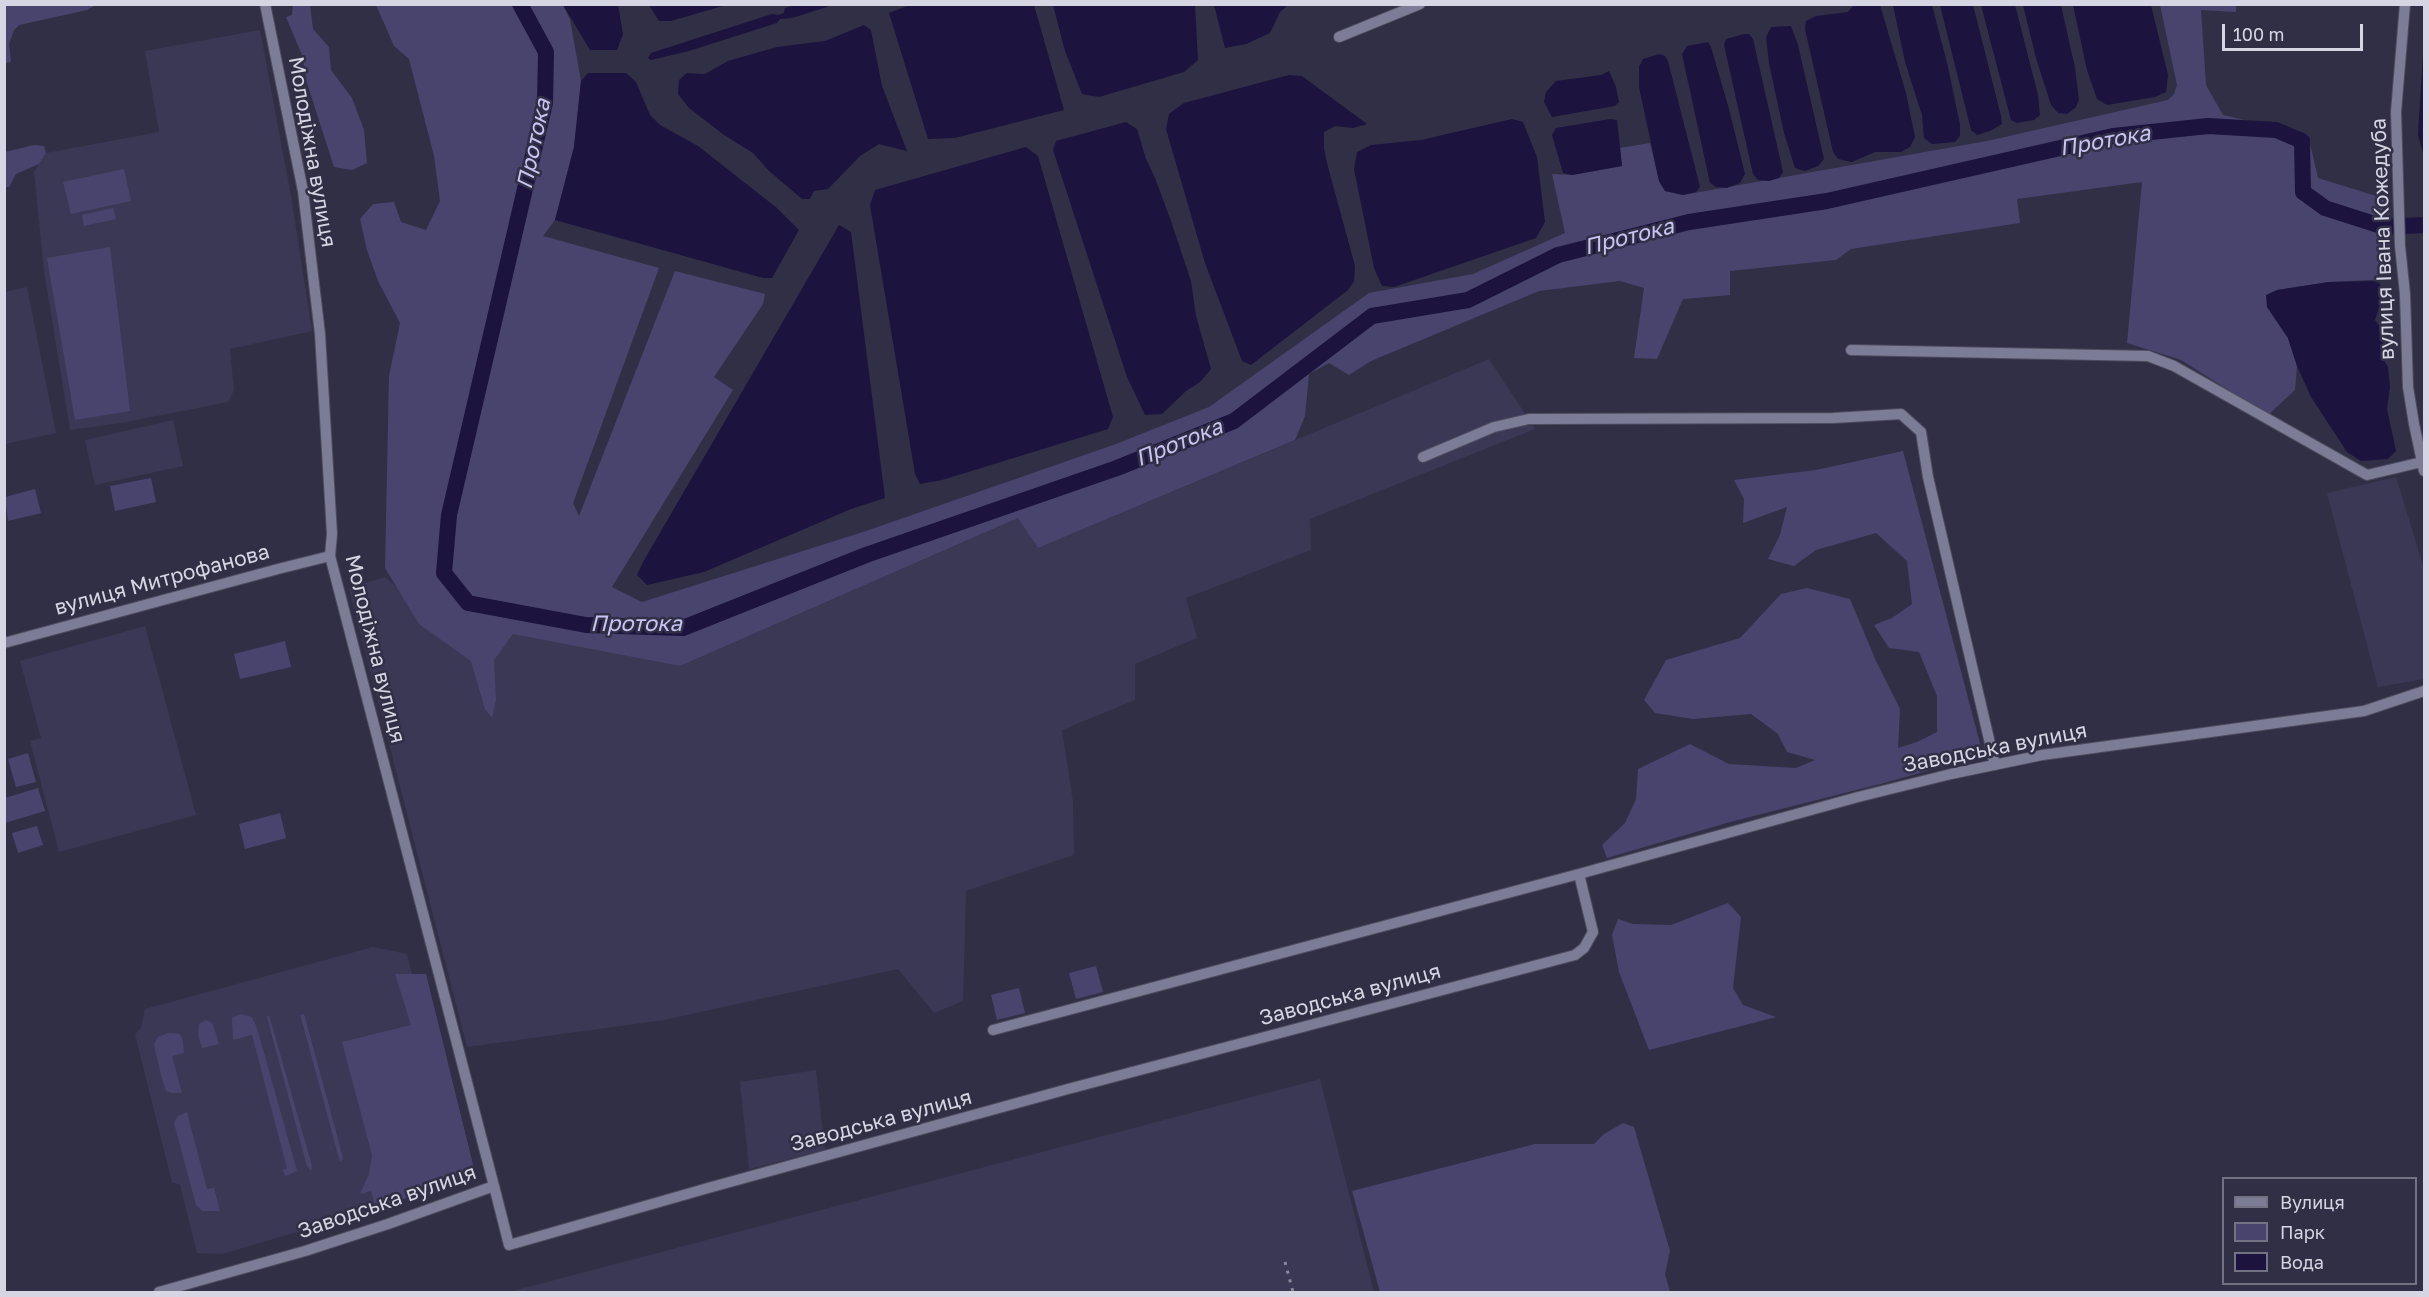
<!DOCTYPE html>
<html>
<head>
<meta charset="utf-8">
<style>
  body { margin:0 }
  #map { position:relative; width:2429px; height:1297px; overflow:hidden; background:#312f45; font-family:"Golos Text",sans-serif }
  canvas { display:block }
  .frame { position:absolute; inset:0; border:6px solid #d6d5e3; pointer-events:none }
  .legend { position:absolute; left:2222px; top:1177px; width:195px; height:108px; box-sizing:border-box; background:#312f45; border:2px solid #737184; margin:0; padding:8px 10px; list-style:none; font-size:18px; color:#d6d5e3 }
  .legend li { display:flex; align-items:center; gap:12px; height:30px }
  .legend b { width:30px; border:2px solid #737184 }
  .scale { position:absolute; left:2222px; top:24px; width:141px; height:27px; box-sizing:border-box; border:3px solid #d6d5e3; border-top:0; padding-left:8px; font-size:18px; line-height:21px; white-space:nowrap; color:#d6d5e3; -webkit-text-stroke:4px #312f45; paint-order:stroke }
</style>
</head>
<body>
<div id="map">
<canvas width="2429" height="1297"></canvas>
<div class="frame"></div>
<ul class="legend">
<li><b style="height:8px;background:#7d7c96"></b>Вулиця</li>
<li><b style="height:16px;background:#49446e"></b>Парк</li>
<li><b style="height:16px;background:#1c133e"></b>Вода</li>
</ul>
<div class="scale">100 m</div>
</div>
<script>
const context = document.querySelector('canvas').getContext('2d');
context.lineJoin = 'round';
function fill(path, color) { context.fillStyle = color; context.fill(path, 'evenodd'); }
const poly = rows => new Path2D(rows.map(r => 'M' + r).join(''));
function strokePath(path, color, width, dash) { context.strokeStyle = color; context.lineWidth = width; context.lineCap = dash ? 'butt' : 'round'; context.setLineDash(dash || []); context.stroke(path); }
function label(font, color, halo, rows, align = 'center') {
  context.font = font + ' "Golos Text",sans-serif'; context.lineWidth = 5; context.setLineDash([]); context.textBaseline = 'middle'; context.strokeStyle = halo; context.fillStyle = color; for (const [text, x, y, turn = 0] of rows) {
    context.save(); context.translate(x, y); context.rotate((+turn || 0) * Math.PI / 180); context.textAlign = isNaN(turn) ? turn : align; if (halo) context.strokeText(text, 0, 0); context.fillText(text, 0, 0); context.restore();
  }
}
fill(poly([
  [260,30,291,196,312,331,230,349,234,390,228,402,121,423,70,430,44,271,34,172,46,153,159,132,145,51],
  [27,287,56,433,5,444,5,292],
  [1489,359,1535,429,1310,519,1311,550,1186,598,1197,638,1135,664,1135,700,1062,730,1073,802,1074,855,966,891,963,1001,934,1013,898,969,664,1020,467,1047,349,588,385,577,476,656,493,629,680,666,1018,518,1038,548],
  [173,420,183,466,95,485,85,440],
  [2396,477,2424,569,2424,679,2378,687,2327,493],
  [145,626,196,815,59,852,30,741,41,738,20,661],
  [373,947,407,954,412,974,426,974,475,1173,376,1209,222,1254,197,1253,180,1185,172,1182,135,1034,141,1028,145,1009],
  [816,1070,825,1150,749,1169,740,1082],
  [1320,1079,1374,1292,509,1292,524,1288]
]), '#3b3855');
fill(poly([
  [5,4,96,4,96,5,87,10,19,25,14,30,9,44,11,62,5,63],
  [293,5,310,5,313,29,329,47,331,70,352,98,364,130,367,163,352,170,334,167,307,83,302,55,286,17,292,15],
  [376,5,563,5,570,20,581,81,574,147,555,220,543,236,659,268,573,503,579,516,675,271,765,294,763,304,714,377,733,390,612,587,642,602,866,531,1116,444,1209,407,1369,293,1473,274,1565,233,1552,174,1572,175,1622,166,1620,148,1650,143,1659,181,1665,191,1683,195,1987,141,2168,100,2174,94,2177,85,2160,5,2236,5,2236,12,2201,10,2206,85,2223,115,2308,135,2318,178,2389,200,2391,279,2329,282,2277,290,2267,307,2288,338,2297,366,2295,390,2268,415,2181,360,2127,343,2142,182,2017,199,2020,223,1851,249,1836,260,1730,271,1730,295,1683,299,1657,359,1634,358,1644,288,1620,281,1539,291,1371,361,1349,375,1329,363,1309,374,1305,416,1295,440,1038,548,1018,518,680,666,513,634,494,660,496,700,492,718,485,709,471,661,419,624,385,568,389,376,400,323,378,281,367,250,360,219,373,204,394,202,401,222,426,230,440,201,434,156,409,59,394,46],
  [34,145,44,146,46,153,39,164,16,174,9,187,5,187,5,152],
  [124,169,131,201,71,214,63,182],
  [113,208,116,219,84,226,82,215],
  [110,247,130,411,75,420,47,258],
  [1903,451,1983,755,1884,783,1730,822,1607,858,1602,845,1625,823,1636,799,1638,769,1690,744,1729,764,1796,768,1815,760,1787,752,1778,734,1751,714,1693,719,1655,713,1644,700,1666,660,1740,638,1781,594,1807,588,1850,599,1876,661,1900,709,1898,748,1917,742,1937,732,1937,696,1919,652,1889,648,1874,625,1892,618,1912,604,1907,561,1876,533,1816,550,1794,566,1768,559,1780,535,1787,507,1743,523,1744,499,1734,480,1816,470],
  [151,478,156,502,115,511,110,486],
  [35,489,41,513,8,521,5,497],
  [285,641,291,667,240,679,234,654],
  [28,753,36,782,16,787,8,759],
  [38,788,45,811,5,823,5,798],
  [280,813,286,838,245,849,239,824],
  [37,826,43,845,18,853,12,833],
  [1728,903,1741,917,1733,988,1743,1005,1776,1017,1649,1050,1619,972,1612,935,1618,919,1633,924,1671,925],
  [1096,966,1103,992,1076,999,1069,973],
  [395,974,426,974,475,1173,376,1209,371,1191,360,1194,369,1174,372,1155,342,1042,411,1025],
  [1019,988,1025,1013,997,1020,991,995],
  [241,1014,252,1017,257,1028,297,1171,286,1176,282,1170,287,1168,252,1035,233,1040,232,1018],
  [304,1014,337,1135,343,1159,340,1162,303,1025,300,1015],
  [269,1015,312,1166,311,1171,307,1166,267,1017],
  [206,1020,213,1024,219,1044,202,1048,198,1034,199,1024],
  [168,1033,180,1034,183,1041,184,1053,172,1056,182,1093,172,1093,166,1091,161,1075,154,1045,158,1037],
  [187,1112,207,1189,214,1188,220,1211,202,1211,196,1205,174,1123,178,1116],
  [1623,1123,1634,1127,1670,1251,1665,1274,1670,1292,1380,1292,1352,1191,1535,1144,1594,1144,1604,1134]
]), '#49446e');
fill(poly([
  [1860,4,1880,5,1906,93,1915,137,1910,147,1901,152,1875,152,1852,162,1838,159,1833,152,1805,29,1806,21,1816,16,1848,12,1852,7],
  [563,5,618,5,623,34,617,50,590,50],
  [649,5,649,4,726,5,671,21,659,21],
  [796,5,833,5,792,18,780,19,777,23,689,51,651,60,648,58,651,53,772,14,778,15,784,13,785,8],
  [910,5,1034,5,1064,110,955,138,928,139,889,13],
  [1053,5,1195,5,1198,60,1184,72,1099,97,1082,94,1065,51],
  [1214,5,1214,4,1288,5,1280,12,1270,33,1246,44,1225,48],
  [1893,5,1932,5,1948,67,1960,125,1960,136,1955,142,1932,144,1924,138,1922,115,1905,62],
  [1940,5,1973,5,2001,116,2002,124,1990,131,1977,135,1971,130],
  [1981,5,2015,5,2038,95,2040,115,2034,120,2017,123,2011,120],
  [2023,5,2061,5,2075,68,2079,100,2076,107,2067,114,2058,113,2051,105,2036,58],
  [2073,5,2151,5,2168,75,2166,92,2155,97,2107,105,2097,99,2087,70],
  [864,25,871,30,882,86,907,151,879,144,860,156,828,189,814,191,810,199,802,199,769,171,753,153,724,135,689,108,678,94,679,80,687,73,705,74,728,61,777,47,825,41],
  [1791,26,1798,45,1824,159,1818,166,1805,171,1795,168,1784,133,1769,63,1766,37,1771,27],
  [1744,34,1749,34,1753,39,1783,172,1779,178,1769,181,1758,180,1753,174,1724,45,1726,39],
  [2424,36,2424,157,2418,135],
  [1708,42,1711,47,1729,109,1745,174,1740,183,1727,188,1716,187,1710,183,1682,54,1687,46],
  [1659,54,1665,56,1668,61,1700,187,1696,192,1683,195,1665,191,1659,181,1639,87,1639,67,1643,59],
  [1609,71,1616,87,1619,102,1615,106,1552,117,1544,102,1546,92,1556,81,1601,75],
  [588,73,626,73,636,82,650,115,660,125,698,146,777,208,799,230,772,278,763,278,555,220,574,147,581,81],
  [1289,75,1302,76,1367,124,1353,128,1335,126,1324,132,1324,148,1328,167,1355,266,1354,281,1348,290,1251,365,1242,361,1205,263,1166,129,1169,114,1184,103],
  [1512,119,1523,122,1537,157,1545,222,1536,238,1394,287,1382,286,1374,268,1354,169,1357,152,1371,145,1421,140],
  [1610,119,1617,120,1622,166,1572,175,1563,173,1552,135,1556,128],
  [1126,122,1137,129,1146,159,1155,178,1171,221,1191,281,1196,316,1211,369,1200,382,1186,391,1162,414,1145,415,1127,377,1053,150,1056,141],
  [1026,147,1038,156,1113,417,1108,429,942,480,920,484,915,474,870,205,875,190],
  [839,225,851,232,885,498,851,509,704,572,647,585,637,575,643,562],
  [2377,281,2382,287,2383,296,2375,320,2381,328,2388,330,2387,343,2382,357,2388,367,2390,387,2387,409,2396,451,2388,459,2361,461,2347,452,2311,397,2297,366,2288,338,2267,307,2266,295,2277,290,2329,282]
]), '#1c133e');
strokePath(poly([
  [520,4,546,52,545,103,449,515,444,573,468,603,586,625,683,628,866,555,1117,468,1234,421,1372,316,1468,300,1558,255,1689,222,1827,201,2113,136,2208,126,2276,130,2302,141,2303,192,2325,208,2384,227,2424,225]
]), '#1c133e', 16);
const minor = poly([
  [265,4,303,191,320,334,332,534,330,556,494,1186],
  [2405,4,2396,112,2400,246,2405,294,2408,387,2414,424,2424,471],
  [1339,37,1420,4],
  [1851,350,2148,356,2174,366,2367,475,2422,462],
  [1423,457,1494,427,1529,419,1833,418,1901,414,1921,432,1928,477,1995,765],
  [4,643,278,569,330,556],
  [993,1030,1579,874],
  [159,1292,305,1251,388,1224,494,1186,509,1245,708,1188,1068,1089,1575,955,1584,948,1593,932,1579,874,1858,797,1951,774,2042,755,2364,711,2424,691]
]);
strokePath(minor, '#4e4c5f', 12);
strokePath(minor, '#7d7c96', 10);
strokePath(poly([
  [1285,1262,1293,1292]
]), '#8a889a', 3, [3, 6]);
label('21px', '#d6d5e3', '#312f45', [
  ["Молодіжна вулиця",312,152,80],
  ["вулиця Івана Кожедуба",2383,239,-92],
  ["вулиця Митрофанова",162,580,-15],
  ["Молодіжна вулиця",375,649,76],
  ["Заводська вулиця",1995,748,-11],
  ["Заводська вулиця",1350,995,-15],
  ["Заводська вулиця",881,1121,-15],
  ["Заводська вулиця",387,1202,-19]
]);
label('italic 22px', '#c8c4f3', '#312f45', [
  ["Протока",2105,141,-10],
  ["Протока",534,144,-78],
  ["Протока",1629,237,-14],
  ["Протока",1179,443,-22],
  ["Протока",636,624]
]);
</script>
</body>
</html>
